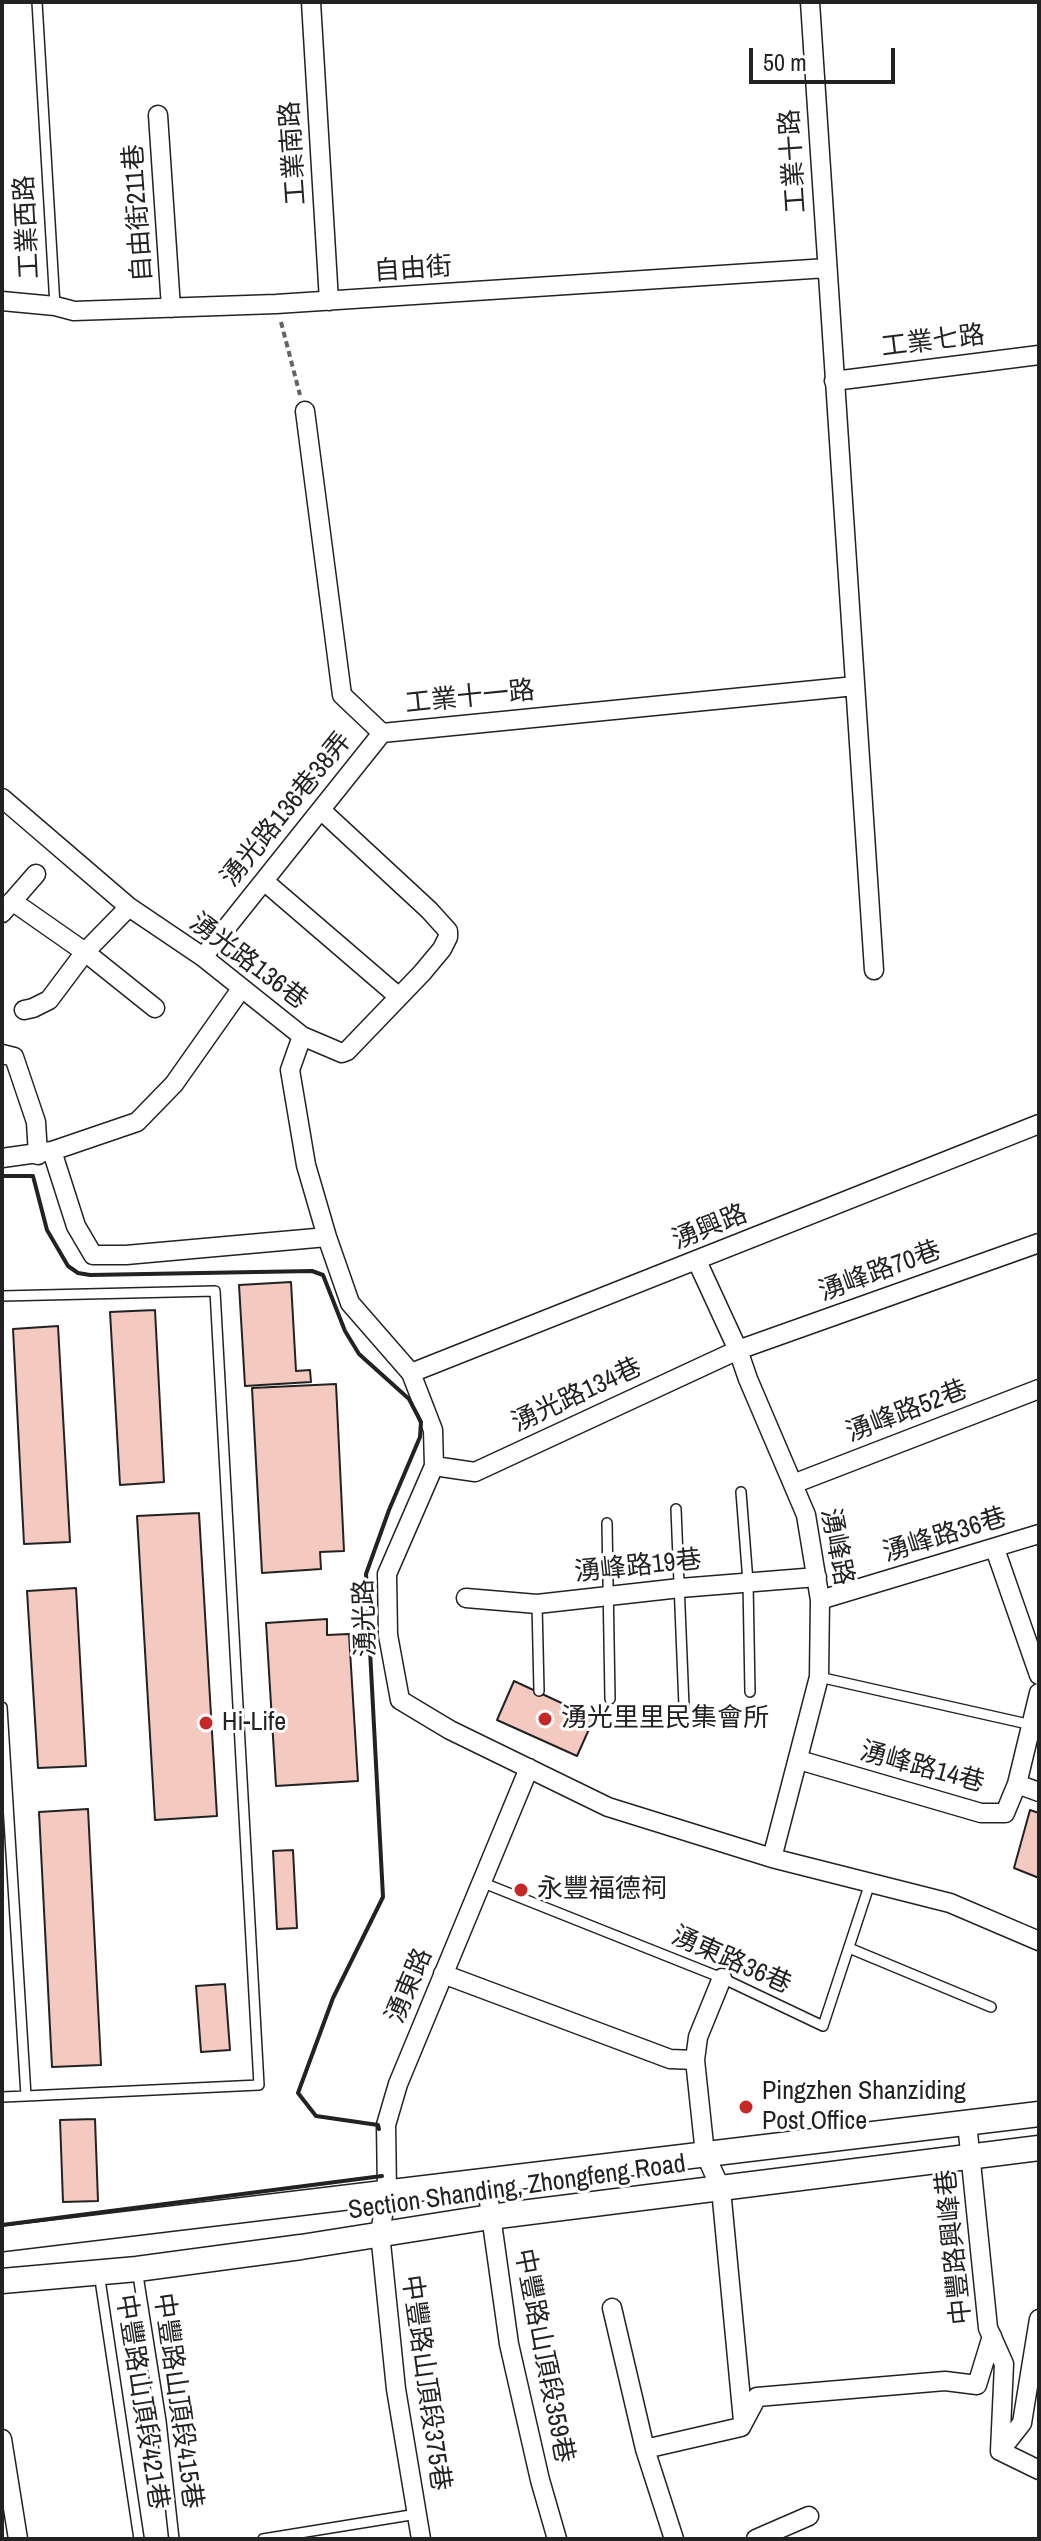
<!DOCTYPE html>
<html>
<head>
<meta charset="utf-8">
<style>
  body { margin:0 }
  #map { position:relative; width:1041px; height:2541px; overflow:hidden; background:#fff; font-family:"Archivo Narrow",sans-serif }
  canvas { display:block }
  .frame { position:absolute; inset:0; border:4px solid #222; pointer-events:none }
  .scale { position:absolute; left:749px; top:48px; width:146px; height:36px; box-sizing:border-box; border:4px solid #222; border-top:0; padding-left:10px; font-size:24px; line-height:28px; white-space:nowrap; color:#222; -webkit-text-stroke:6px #fff; paint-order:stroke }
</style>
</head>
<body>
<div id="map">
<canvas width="1041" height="2541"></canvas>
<div class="frame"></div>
<div class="scale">50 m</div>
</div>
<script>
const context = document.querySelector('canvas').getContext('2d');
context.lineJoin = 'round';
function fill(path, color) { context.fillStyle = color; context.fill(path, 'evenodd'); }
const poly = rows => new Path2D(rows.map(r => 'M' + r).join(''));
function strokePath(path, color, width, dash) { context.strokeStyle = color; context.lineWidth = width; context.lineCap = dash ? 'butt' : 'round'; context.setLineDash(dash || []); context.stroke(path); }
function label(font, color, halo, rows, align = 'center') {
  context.font = font + ' "Archivo Narrow","Noto Sans TC",sans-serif'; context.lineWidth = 6; context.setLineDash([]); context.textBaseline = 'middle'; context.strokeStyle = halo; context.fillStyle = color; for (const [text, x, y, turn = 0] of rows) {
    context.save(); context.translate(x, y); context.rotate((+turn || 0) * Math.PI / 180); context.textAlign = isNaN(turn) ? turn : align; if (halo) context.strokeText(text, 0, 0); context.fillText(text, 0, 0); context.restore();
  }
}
const building = poly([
  [291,1282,296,1371,310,1370,311,1382,245,1386,239,1285,291,1282],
  [155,1310,164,1482,120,1485,110,1312,155,1310],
  [58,1326,70,1542,24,1544,13,1329,58,1326],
  [336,1384,344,1551,320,1552,321,1569,262,1573,252,1388,336,1384],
  [199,1513,217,1816,155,1820,137,1516,199,1513],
  [76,1588,86,1766,38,1768,27,1591,76,1588],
  [327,1619,327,1635,349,1634,358,1781,276,1786,266,1623,327,1619],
  [514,1681,594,1718,577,1756,497,1720,514,1681],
  [88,1809,101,2065,52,2067,39,1812,88,1809],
  [1030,1810,1039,1813,1039,1878,1014,1868,1030,1810],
  [293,1850,297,1928,277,1929,273,1851,293,1850],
  [225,1984,230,2050,201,2052,196,1986,225,1984],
  [95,2119,98,2201,63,2202,60,2120,95,2119]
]);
fill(building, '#f3c9c0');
strokePath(building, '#222', 2);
const lane = poly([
  [37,2,55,306],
  [2,1296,215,1291,259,2085,26,2096],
  [741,1492,748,1582,750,1692],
  [676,1509,684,1706],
  [607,1523,610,1699],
  [537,1604,539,1691],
  [819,1677,1032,1725],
  [2,1707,26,2096,2,2097],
  [481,1882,722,1978,823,2026,870,1883],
  [849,1948,991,2007],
  [137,2269,161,2421,174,2539],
  [99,2273,139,2539],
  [263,2539,417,2514]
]);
const street = poly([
  [311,2,329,301],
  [810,2,874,970],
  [158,115,171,308],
  [2,301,55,306,74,311,276,304,827,268],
  [834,381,1039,355],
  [305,411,342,695,382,733,855,686],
  [2,798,129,907,203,957,302,1036,290,1070,306,1165,327,1237],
  [264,881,399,997],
  [12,901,85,952,155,1008],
  [2,913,36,874],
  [203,957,382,733],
  [24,1010,33,1008,49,1000,85,952,129,907],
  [302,1036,342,1053,347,1051,422,973,442,949,448,937,448,931,429,910,321,810],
  [2,1054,14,1057,36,1122,38,1155],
  [52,1151,137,1122,174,1084,241,989],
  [2,1158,52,1151,76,1226,93,1255,126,1255,327,1237,350,1303,411,1373,433,1430,434,1466,387,1574,388,1635,400,1700,450,1730,608,1807,772,1858,950,1903,1039,1941],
  [697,1261,738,1350,748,1379,806,1515,820,1600,819,1677,772,1858],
  [411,1373,1039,1124],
  [434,1466,475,1472,738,1350,1039,1243],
  [793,1484,1039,1389],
  [995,1549,1039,1675],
  [466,1598,537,1604,680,1588,817,1577],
  [820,1600,1039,1534],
  [799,1760,981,1813,1005,1813,1017,1784,1039,1693],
  [1017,1784,1039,1792],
  [443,1974,670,2059,695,2060],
  [722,1978,698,2037,695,2060,705,2154,721,2189,743,2421],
  [967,2123,988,2328,1004,2364,1000,2451,1039,2470],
  [486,2180,509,2344,540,2480,557,2539],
  [612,2308,645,2449,674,2539],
  [2,2439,18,2539],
  [645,2449,741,2427,757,2397,945,2381,977,2385,992,2336],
  [1000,2451,1022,2423,1039,2319],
  [421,2539,396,2389,380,2233,387,2191,386,2125,398,2084,529,1768],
  [756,2539,809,2516]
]);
const secondary = poly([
  [2,2239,1039,2114],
  [2,2281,137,2269,301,2247,490,2217,1039,2148]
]);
strokePath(lane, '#222', 12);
strokePath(street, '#222', 21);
strokePath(secondary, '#222', 27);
strokePath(poly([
  [281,322,300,395]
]), '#646464', 4, [6, 4]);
strokePath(lane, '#fff', 9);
strokePath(street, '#fff', 18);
strokePath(secondary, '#fff', 24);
strokePath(poly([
  [2,1176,33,1176,47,1230,68,1266,78,1273,90,1275,312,1271,323,1275,345,1331,359,1354,409,1399,421,1422,420,1437,389,1510,366,1574,383,1897,333,1998,298,2093,316,2116,378,2125,379,2129],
  [2,2225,382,2176]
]), '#222', 4);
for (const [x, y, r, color] of [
  [545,1719,8,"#c62828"],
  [206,1723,8,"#c62828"],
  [521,1890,8,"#c62828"],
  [746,2107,8,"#c62828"]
]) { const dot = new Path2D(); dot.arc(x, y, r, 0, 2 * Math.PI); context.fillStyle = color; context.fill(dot); strokePath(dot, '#fff', 3); }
label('26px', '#222', '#fff', [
  ["工業南路",294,153,-94],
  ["工業十路",794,161,-94],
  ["自由街211巷",139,213,-94],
  ["工業西路",28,227,-93],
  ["自由街",413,270,-4],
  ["工業七路",933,342,-7],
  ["工業十一路",470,698,-6],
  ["湧光路136巷38弄",287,810,-51],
  ["湧光路136巷",248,962,37],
  ["湧興路",710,1228,-22],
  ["湧峰路70巷",880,1272,-20],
  ["湧光路134巷",577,1396,-25],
  ["湧峰路52巷",907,1412,-21],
  ["湧峰路36巷",945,1536,-17],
  ["湧峰路",836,1547,79],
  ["湧峰路19巷",638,1567,-6],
  ["湧光路",366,1618,-92],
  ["湧峰路14巷",922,1768,15],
  ["湧東路36巷",731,1961,24],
  ["湧東路",410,1986,-67],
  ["Section Shanding, Zhongfeng Road",517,2188,-8],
  ["中豐路興峰巷",955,2247,-96],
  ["中豐路山頂段359巷",543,2356,79],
  ["中豐路山頂段375巷",425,2383,82],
  ["中豐路山頂段415巷",177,2401,82],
  ["中豐路山頂段421巷",141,2402,81]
]);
label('26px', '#222', '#fff', [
  ["湧光里里民集會所",561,1719],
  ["Hi-Life",222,1723],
  ["永豐福德祠",537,1890],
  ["Pingzhen Shanziding",762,2092],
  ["Post Office",762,2122]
], 'left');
</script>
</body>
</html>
